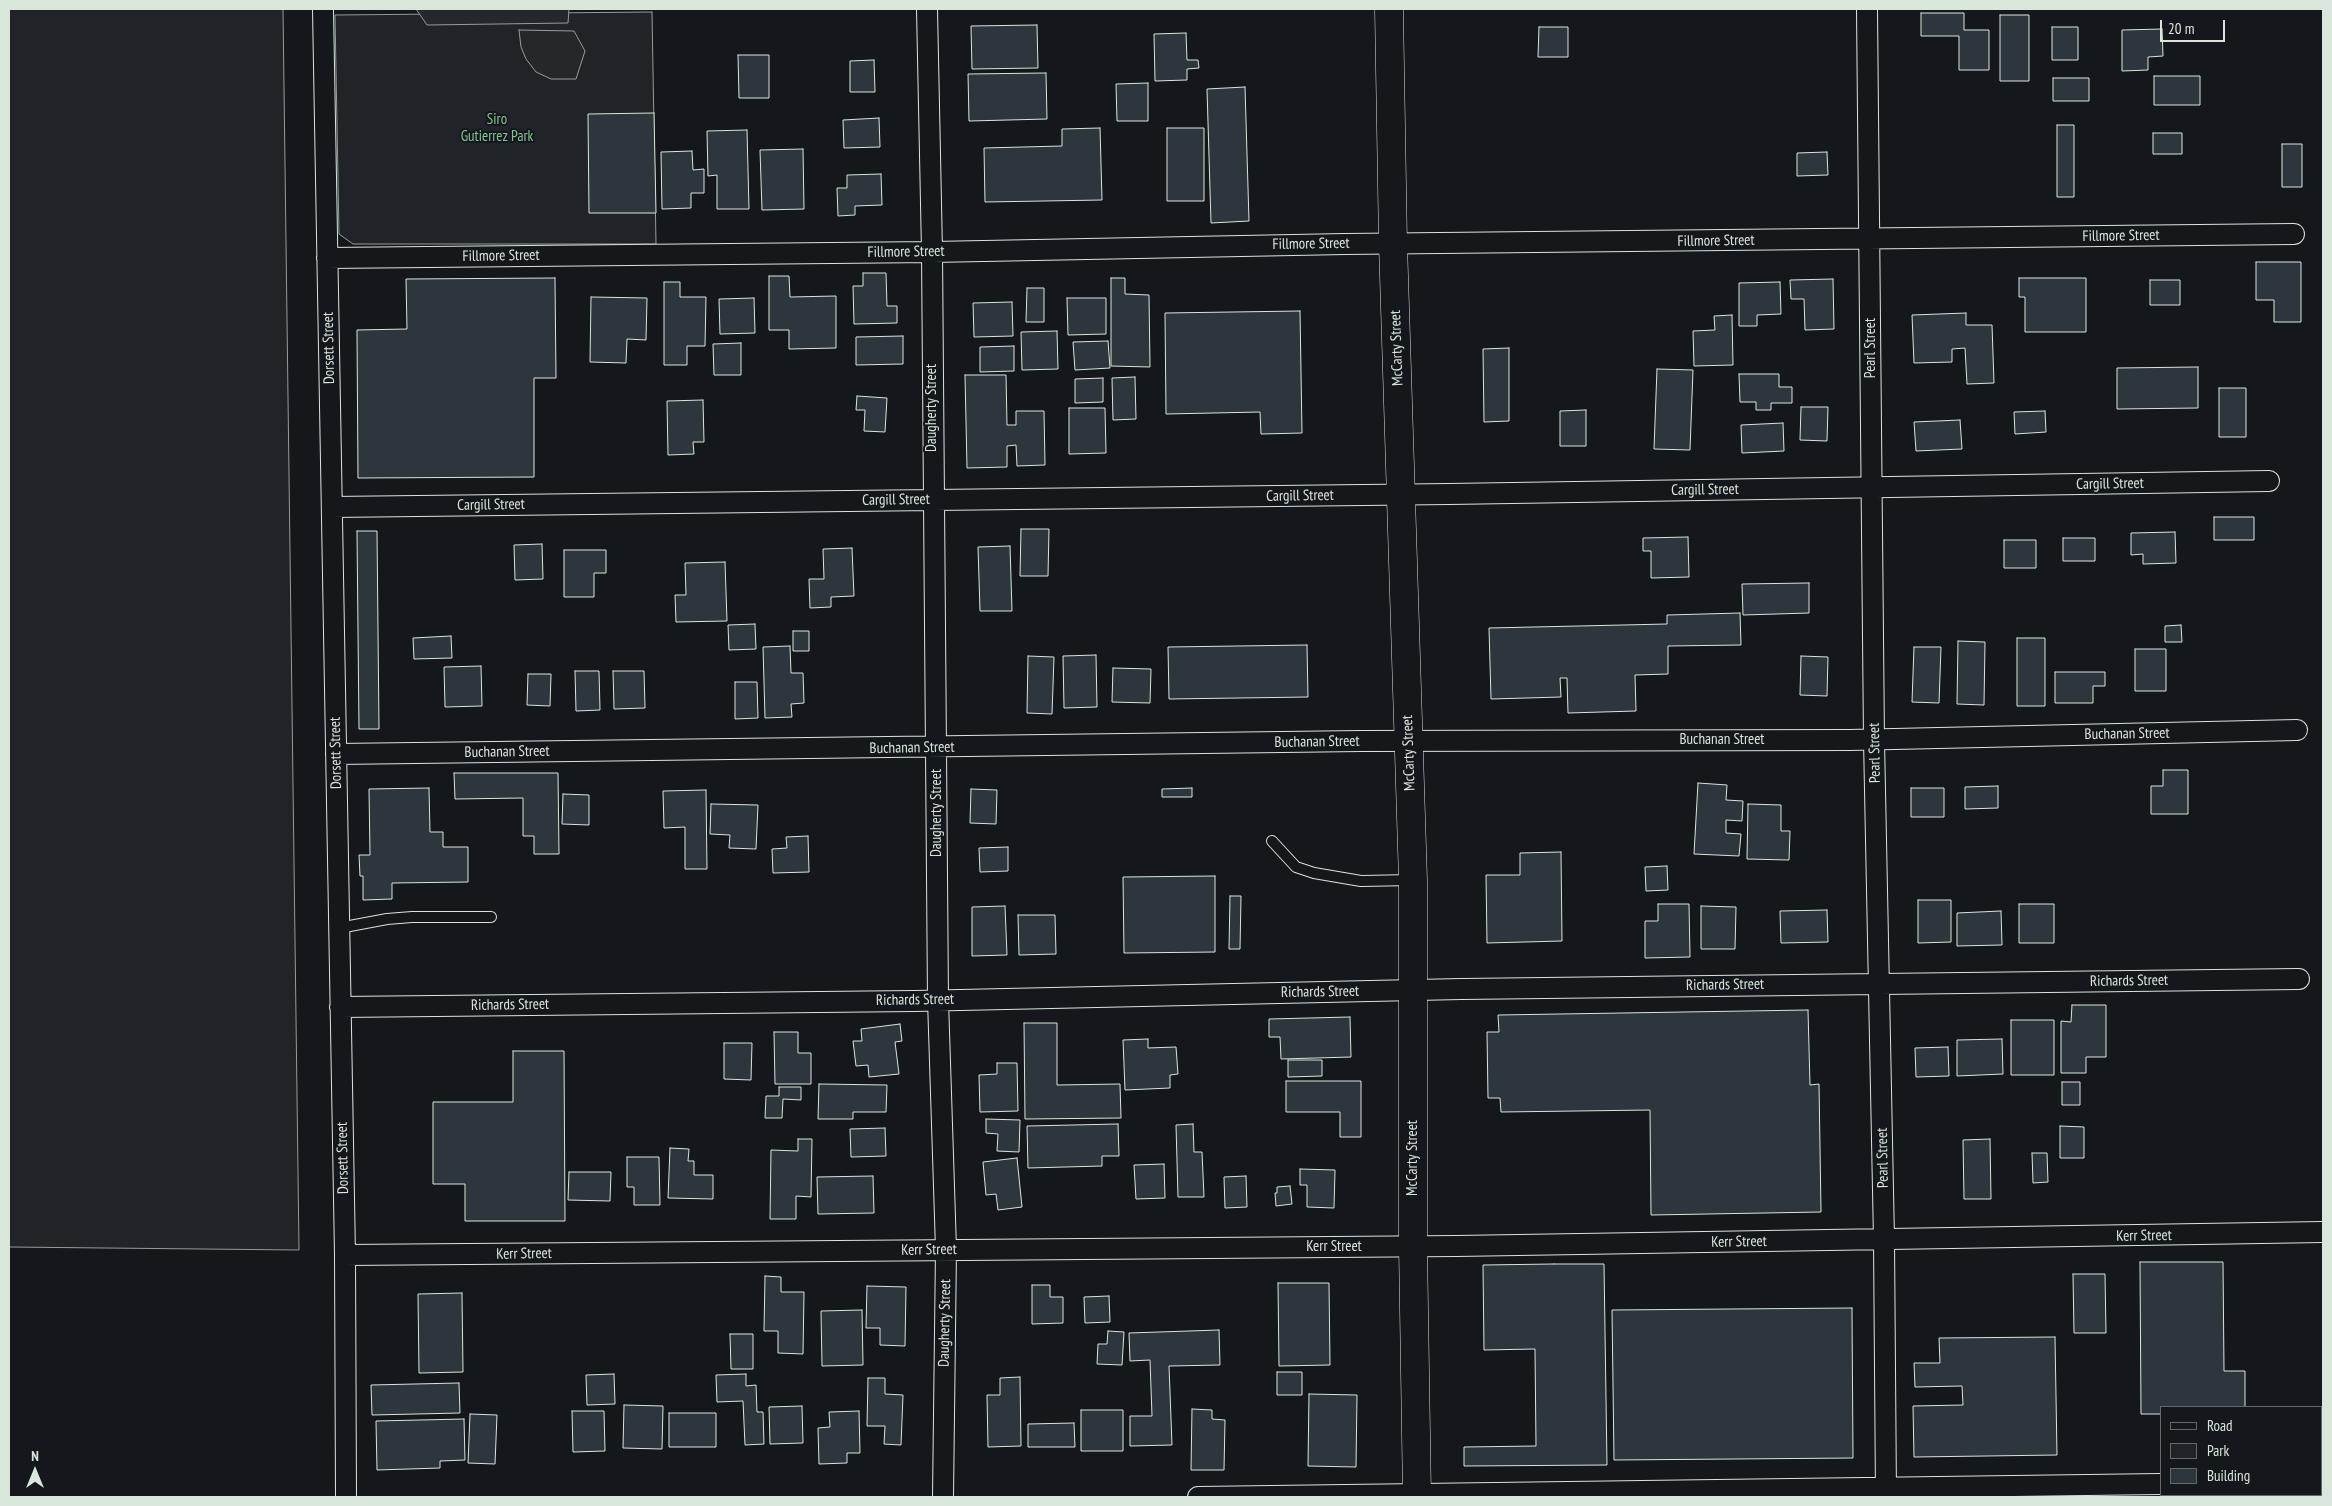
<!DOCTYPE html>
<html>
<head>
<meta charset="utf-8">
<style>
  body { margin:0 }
  #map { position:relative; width:2332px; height:1506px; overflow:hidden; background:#14181c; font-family:"PT Sans Narrow",sans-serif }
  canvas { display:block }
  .frame { position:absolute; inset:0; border:10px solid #d8e6dc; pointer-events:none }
  .legend { position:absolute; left:2160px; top:1406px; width:162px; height:90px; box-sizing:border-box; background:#14181c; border:1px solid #626a69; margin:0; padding:6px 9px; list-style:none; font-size:15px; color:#d8e6dc }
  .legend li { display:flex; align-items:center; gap:10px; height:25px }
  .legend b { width:25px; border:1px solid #626a69 }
  .north { position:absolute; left:10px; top:1446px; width:50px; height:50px; -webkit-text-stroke:4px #14181c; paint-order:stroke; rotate:0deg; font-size:14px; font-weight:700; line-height:20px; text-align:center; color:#d8e6dc }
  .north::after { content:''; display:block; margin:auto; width:18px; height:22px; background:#d8e6dc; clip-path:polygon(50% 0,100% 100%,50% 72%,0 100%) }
  .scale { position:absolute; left:2160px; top:20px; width:65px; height:22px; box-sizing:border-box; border:2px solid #d8e6dc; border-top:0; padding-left:6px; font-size:15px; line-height:18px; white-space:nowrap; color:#d8e6dc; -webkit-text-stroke:4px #14181c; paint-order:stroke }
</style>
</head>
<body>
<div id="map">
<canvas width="2332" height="1506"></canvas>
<div class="frame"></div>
<ul class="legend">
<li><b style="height:6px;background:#14181c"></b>Road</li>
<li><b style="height:14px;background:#202428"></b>Park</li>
<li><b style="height:14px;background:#2c363c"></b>Building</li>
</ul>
<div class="north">N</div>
<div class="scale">20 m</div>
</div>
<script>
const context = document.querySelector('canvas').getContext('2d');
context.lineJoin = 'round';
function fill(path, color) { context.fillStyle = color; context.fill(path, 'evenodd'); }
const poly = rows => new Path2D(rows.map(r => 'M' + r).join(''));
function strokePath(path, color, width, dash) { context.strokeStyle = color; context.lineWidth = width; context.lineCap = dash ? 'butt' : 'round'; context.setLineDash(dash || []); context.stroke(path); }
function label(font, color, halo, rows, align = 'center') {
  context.font = font + ' "PT Sans Narrow",sans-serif'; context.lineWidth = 4; context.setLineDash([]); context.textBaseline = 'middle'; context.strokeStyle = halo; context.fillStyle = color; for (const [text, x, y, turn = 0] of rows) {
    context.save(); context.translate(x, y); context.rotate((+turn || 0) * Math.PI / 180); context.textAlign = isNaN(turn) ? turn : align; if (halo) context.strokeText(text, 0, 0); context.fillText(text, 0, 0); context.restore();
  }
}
const green = poly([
  [9,9,283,9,299,1250,9,1247,9,9],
  [652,12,656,244,353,244,339,234,335,15,652,12]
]);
fill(green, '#202428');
strokePath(green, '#939e99', 1);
const parking = poly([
  [416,9,569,9,568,23,427,25,416,9],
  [519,30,574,31,585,51,576,79,551,79,536,72,526,59,521,47,519,30]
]);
fill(parking, '#24282b');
strokePath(parking, '#939e99', 1);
const building = poly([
  [1921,13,1964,13,1964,30,1989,30,1989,70,1959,70,1959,36,1921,36,1921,13],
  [2000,15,2029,15,2029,81,2000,81,2000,15],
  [1037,25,1038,68,972,69,971,26,1037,25],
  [1539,27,1568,27,1568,57,1538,57,1539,27],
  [2052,27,2078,27,2078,60,2052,60,2052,27],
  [2162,29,2163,56,2148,57,2148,70,2122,71,2122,30,2162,29],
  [1186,33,1187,60,1198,60,1199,68,1187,69,1187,80,1155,81,1154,34,1186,33],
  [738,55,769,55,769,98,739,98,738,55],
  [874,60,875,92,850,92,850,61,874,60],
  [1046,73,1047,119,969,121,968,74,1046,73],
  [2154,76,2200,76,2200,105,2154,105,2154,76],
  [2053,78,2089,78,2089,101,2053,101,2053,78],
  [1148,83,1148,121,1117,121,1116,84,1148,83],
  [1245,87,1249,221,1211,223,1207,89,1245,87],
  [654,113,656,213,589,213,588,114,654,113],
  [879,118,880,147,844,148,843,120,879,118],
  [2057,125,2074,125,2074,197,2057,197,2057,125],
  [1100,128,1102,200,985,202,984,148,1062,146,1062,129,1100,128],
  [1167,128,1204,128,1204,201,1167,201,1167,128],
  [747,130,749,209,717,209,717,175,708,176,707,131,747,130],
  [2153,133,2182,133,2182,154,2153,154,2153,133],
  [2282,144,2302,144,2302,187,2282,187,2282,144],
  [803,149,804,209,762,210,760,150,803,149],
  [692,151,693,170,704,169,704,193,691,193,691,208,662,209,661,152,692,151],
  [1827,152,1828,175,1797,176,1797,153,1827,152],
  [881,174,882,205,855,206,855,215,838,216,837,188,847,188,847,175,881,174],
  [2256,262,2301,262,2301,322,2274,322,2274,300,2256,300,2256,262],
  [863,273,886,273,887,306,897,306,897,323,854,324,853,286,863,286,863,273],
  [769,276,789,276,790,297,836,296,836,348,789,349,789,330,769,330,769,276],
  [555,278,556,378,534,378,534,477,358,478,357,330,407,329,406,279,555,278],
  [1111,278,1125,278,1125,294,1149,295,1150,367,1111,366,1111,278],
  [2019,278,2086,278,2086,332,2025,332,2025,297,2019,297,2019,278],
  [1833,279,1834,329,1805,330,1804,299,1791,299,1790,280,1833,279],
  [2150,280,2180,280,2180,305,2150,305,2150,280],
  [664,282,680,282,680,297,706,297,705,346,687,346,687,365,664,365,664,282],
  [1780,282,1781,314,1757,315,1757,326,1739,326,1739,283,1780,282],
  [1027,288,1044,288,1044,322,1026,322,1027,288],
  [591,297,647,298,646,340,627,339,626,363,590,362,591,297],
  [754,298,755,333,720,334,719,299,754,298],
  [1067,298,1106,298,1106,334,1068,335,1067,298],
  [1012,302,1013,336,974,337,973,303,1012,302],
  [1300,311,1302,433,1261,434,1260,412,1166,414,1165,313,1300,311],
  [1966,313,1966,325,1992,325,1994,383,1967,384,1965,348,1952,349,1952,362,1914,363,1912,315,1966,313],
  [1732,315,1733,365,1694,366,1693,331,1715,330,1714,316,1732,315],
  [1057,331,1058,369,1022,370,1021,332,1057,331],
  [903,336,903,364,856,365,856,337,903,336],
  [1108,341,1110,368,1075,370,1073,342,1108,341],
  [741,343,741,375,714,375,713,344,741,343],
  [1014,346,1014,371,980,372,980,347,1014,346],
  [1509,348,1509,421,1484,422,1483,349,1509,348],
  [2198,367,2198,408,2117,409,2117,368,2198,367],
  [1657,369,1693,370,1690,450,1654,449,1657,369],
  [1739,374,1779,374,1779,387,1792,387,1792,403,1771,403,1771,410,1756,410,1756,402,1740,402,1739,374],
  [965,375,1006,375,1007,425,1016,425,1016,411,1044,411,1045,465,1017,466,1016,445,1007,446,1007,467,967,468,965,375],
  [1135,377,1136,419,1113,420,1112,378,1135,377],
  [1103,378,1103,402,1075,403,1075,379,1103,378],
  [2219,388,2246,388,2246,437,2219,437,2219,388],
  [857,396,887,398,885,432,864,431,865,410,856,410,857,396],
  [703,400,704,442,693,442,694,454,668,455,667,401,703,400],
  [1801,407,1828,407,1827,441,1800,440,1801,407],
  [1069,408,1105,408,1106,453,1069,454,1069,408],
  [1586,410,1586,446,1560,446,1560,411,1586,410],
  [2045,411,2046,432,2015,434,2014,412,2045,411],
  [1960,420,1962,449,1916,451,1914,422,1960,420],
  [1783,423,1784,451,1742,453,1741,425,1783,423],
  [2214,517,2254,517,2254,540,2214,540,2214,517],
  [1021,529,1049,529,1048,576,1020,576,1021,529],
  [357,531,377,531,379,729,359,729,357,531],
  [2175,532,2176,563,2143,564,2143,554,2131,555,2131,533,2175,532],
  [1688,537,1689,577,1651,578,1651,551,1643,551,1643,538,1688,537],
  [2063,538,2095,538,2095,561,2063,561,2063,538],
  [2004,540,2036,540,2036,568,2004,568,2004,540],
  [542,544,543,579,515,580,514,545,542,544],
  [1010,546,1012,611,980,611,978,547,1010,546],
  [852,548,854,596,831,597,831,607,810,608,809,579,824,579,823,549,852,548],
  [564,550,606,550,606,573,594,573,594,597,564,597,564,550],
  [725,562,727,621,676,622,675,595,686,595,685,563,725,562],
  [1809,583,1809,613,1743,615,1742,584,1809,583],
  [1740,613,1741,645,1668,646,1668,674,1635,675,1636,711,1568,713,1567,678,1560,678,1561,697,1491,699,1489,628,1667,624,1667,615,1740,613],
  [755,624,756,649,729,650,728,625,755,624],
  [2181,625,2182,642,2165,642,2165,626,2181,625],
  [793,631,809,631,809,651,793,651,793,631],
  [451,636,452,658,414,659,413,638,451,636],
  [2017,638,2045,638,2045,706,2017,706,2017,638],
  [1958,641,1985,642,1984,705,1957,704,1958,641],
  [1307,645,1308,697,1169,699,1168,647,1307,645],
  [790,646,791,673,803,673,804,703,791,704,792,717,765,718,763,647,790,646],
  [1914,647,1941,647,1939,703,1912,702,1914,647],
  [2135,649,2166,649,2166,691,2135,691,2135,649],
  [1096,655,1097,707,1064,708,1063,656,1096,655],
  [1028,656,1054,657,1052,714,1027,713,1028,656],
  [1801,656,1828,657,1827,696,1800,695,1801,656],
  [481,666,482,706,445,707,444,667,481,666],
  [1113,668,1151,669,1150,703,1112,702,1113,668],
  [575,671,599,671,600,710,576,711,575,671],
  [613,671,644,671,645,708,614,709,613,671],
  [2055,672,2105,672,2105,686,2093,686,2093,703,2055,703,2055,672],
  [528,674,551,674,550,706,527,705,528,674],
  [735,682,757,682,758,718,735,719,735,682],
  [2163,770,2188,770,2188,814,2151,814,2151,786,2163,786,2163,770],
  [454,773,558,773,559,854,534,854,534,836,523,836,523,798,455,799,454,773],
  [1698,783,1727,785,1726,800,1743,801,1742,821,1726,820,1726,833,1741,834,1739,856,1694,854,1698,783],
  [1998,786,1998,808,1965,809,1965,787,1998,786],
  [429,788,430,832,443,832,443,847,468,847,468,882,392,883,392,899,363,900,363,876,360,876,359,855,370,855,369,789,429,788],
  [1192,788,1192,797,1162,797,1162,789,1192,788],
  [1911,788,1944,788,1944,817,1911,817,1911,788],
  [971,789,997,790,996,824,970,823,971,789],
  [706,790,707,869,685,869,685,827,664,828,663,791,706,790],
  [563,794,589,795,589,825,562,824,563,794],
  [711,804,758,805,756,849,729,848,730,835,710,834,711,804],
  [1748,804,1781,805,1781,831,1790,831,1789,860,1747,859,1748,804],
  [808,836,809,872,773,873,772,849,787,848,786,837,808,836],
  [1008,847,1008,871,980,872,979,848,1008,847],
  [1561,852,1562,941,1487,943,1486,875,1520,875,1520,853,1561,852],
  [1667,866,1668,890,1646,891,1645,867,1667,866],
  [1215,876,1215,952,1124,953,1123,877,1215,876],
  [1230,896,1241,896,1240,949,1229,949,1230,896],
  [1918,900,1951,900,1951,942,1918,943,1918,900],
  [1658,904,1689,904,1690,957,1645,958,1645,921,1658,921,1658,904],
  [2019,904,2054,904,2054,943,2019,943,2019,904],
  [1005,906,1007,955,972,956,972,907,1005,906],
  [1701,906,1736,907,1735,949,1701,949,1701,906],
  [1827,910,1828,942,1781,943,1780,911,1827,910],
  [2001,911,2002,945,1957,946,1957,913,2001,911],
  [1018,915,1055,915,1056,954,1019,955,1018,915],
  [2072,1005,2106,1005,2106,1057,2086,1057,2086,1073,2061,1073,2061,1021,2071,1022,2072,1005],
  [1808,1010,1810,1085,1819,1084,1821,1212,1651,1215,1650,1110,1501,1112,1500,1098,1488,1098,1487,1032,1499,1032,1498,1015,1808,1010],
  [1350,1017,1351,1057,1281,1059,1280,1037,1269,1037,1269,1019,1350,1017],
  [2011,1020,2054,1020,2054,1075,2011,1075,2011,1020],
  [1024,1023,1057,1023,1057,1085,1120,1084,1121,1118,1025,1119,1024,1023],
  [900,1024,902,1041,895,1042,899,1074,869,1077,868,1065,856,1066,853,1041,862,1041,861,1029,900,1024],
  [774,1032,798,1032,798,1053,811,1053,811,1084,775,1084,774,1032],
  [1148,1039,1148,1048,1176,1047,1178,1074,1170,1075,1170,1088,1125,1090,1123,1040,1148,1039],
  [2002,1039,2003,1074,1957,1076,1957,1040,2002,1039],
  [724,1043,752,1043,751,1080,724,1079,724,1043],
  [1948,1047,1949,1076,1916,1077,1915,1048,1948,1047],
  [513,1051,564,1051,565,1221,465,1221,465,1184,433,1184,433,1102,513,1102,513,1051],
  [1288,1060,1322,1060,1322,1076,1288,1077,1288,1060],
  [997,1063,1017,1063,1018,1111,980,1112,979,1075,997,1074,997,1063],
  [1286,1081,1361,1081,1361,1137,1340,1137,1340,1112,1286,1112,1286,1081],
  [2062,1082,2080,1082,2080,1105,2062,1105,2062,1082],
  [819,1084,887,1085,886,1112,853,1112,853,1119,818,1119,819,1084],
  [779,1087,801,1087,801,1100,783,1099,782,1118,765,1118,766,1096,779,1096,779,1087],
  [986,1119,1020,1120,1019,1152,997,1151,998,1134,986,1133,986,1119],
  [1118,1124,1119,1156,1102,1156,1102,1166,1028,1168,1027,1126,1118,1124],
  [1193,1124,1194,1152,1202,1152,1204,1197,1178,1197,1176,1125,1193,1124],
  [2060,1126,2084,1127,2084,1158,2060,1158,2060,1126],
  [885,1128,886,1156,851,1157,850,1129,885,1128],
  [798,1139,812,1139,811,1197,796,1196,796,1219,770,1219,771,1150,798,1151,798,1139],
  [1990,1139,1991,1199,1964,1199,1963,1140,1990,1139],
  [670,1148,689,1149,688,1161,694,1161,694,1175,713,1175,713,1199,668,1198,670,1148],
  [2032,1153,2047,1153,2048,1182,2033,1183,2032,1153],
  [627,1157,659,1157,660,1205,634,1205,634,1187,627,1187,627,1157],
  [1017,1158,1022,1207,998,1210,996,1194,986,1195,983,1162,1017,1158],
  [1164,1164,1165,1198,1136,1199,1134,1165,1164,1164],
  [1300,1169,1335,1170,1334,1208,1307,1207,1307,1185,1300,1185,1300,1169],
  [569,1172,611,1172,610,1201,568,1200,569,1172],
  [873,1176,874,1213,818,1214,817,1177,873,1176],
  [1246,1176,1247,1207,1225,1208,1224,1177,1246,1176],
  [1290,1186,1292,1204,1276,1206,1275,1193,1277,1193,1277,1187,1290,1186],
  [2140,1262,2223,1262,2224,1371,2245,1371,2245,1407,2161,1407,2161,1414,2141,1414,2140,1262],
  [1554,1264,1604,1264,1607,1465,1464,1466,1464,1447,1536,1446,1535,1349,1484,1350,1483,1265,1554,1264],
  [2073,1274,2105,1274,2106,1333,2074,1333,2073,1274],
  [765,1276,781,1277,781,1292,804,1292,803,1354,778,1353,778,1331,764,1331,765,1276],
  [1278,1283,1329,1283,1330,1365,1279,1366,1278,1283],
  [1032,1285,1050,1285,1050,1297,1063,1297,1063,1323,1032,1324,1032,1285],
  [867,1286,906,1287,905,1346,880,1345,880,1328,866,1328,867,1286],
  [462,1293,463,1372,419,1373,418,1294,462,1293],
  [1109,1296,1110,1322,1085,1323,1084,1297,1109,1296],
  [1852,1308,1853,1458,1614,1460,1612,1310,1852,1308],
  [862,1310,863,1365,822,1366,821,1311,862,1310],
  [1219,1330,1220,1365,1169,1366,1172,1445,1130,1446,1130,1416,1152,1416,1150,1360,1130,1361,1129,1333,1219,1330],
  [1108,1331,1124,1332,1122,1365,1097,1364,1098,1344,1107,1344,1108,1331],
  [730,1334,753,1334,753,1369,731,1369,730,1334],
  [2055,1337,2057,1455,1914,1457,1913,1406,1963,1405,1962,1386,1915,1387,1914,1363,1940,1363,1939,1338,2055,1337],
  [1277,1372,1302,1372,1302,1395,1277,1395,1277,1372],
  [614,1374,615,1404,587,1405,586,1375,614,1374],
  [746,1374,746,1386,756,1385,757,1412,763,1412,764,1444,745,1445,743,1401,717,1402,716,1375,746,1374],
  [1020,1377,1021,1446,988,1447,987,1395,1000,1395,1000,1378,1020,1377],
  [868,1378,885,1378,885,1394,903,1395,901,1445,884,1444,885,1426,867,1426,868,1378],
  [459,1383,460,1413,372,1415,371,1385,459,1383],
  [1309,1394,1357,1395,1356,1467,1308,1466,1309,1394],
  [624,1405,663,1406,662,1449,623,1448,624,1405],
  [802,1406,803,1443,770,1444,769,1407,802,1406],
  [1192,1409,1212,1410,1212,1419,1225,1420,1224,1470,1191,1470,1192,1409],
  [1081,1410,1123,1410,1123,1451,1081,1451,1081,1410],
  [572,1411,604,1411,605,1451,573,1452,572,1411],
  [859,1411,860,1453,847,1453,847,1463,819,1464,818,1428,830,1427,829,1412,859,1411],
  [669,1413,716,1413,716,1447,669,1447,669,1413],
  [470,1414,497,1415,495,1464,468,1463,470,1414],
  [464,1419,465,1460,440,1461,440,1468,377,1470,376,1421,464,1419],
  [1074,1423,1075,1447,1028,1447,1028,1424,1074,1423]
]);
fill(building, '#2c363c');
strokePath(building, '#d8e6dc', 1);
const lane = poly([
  [1272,841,1296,867,1314,873,1361,881,1413,880],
  [339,928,387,919,412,917,491,917],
  [2321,1481,2323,1481]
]);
const street = poly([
  [323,9,345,1255,346,1497],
  [927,9,932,252,938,1000,946,1249,943,1497],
  [1867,9,1874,740,1884,1240,1886,1497],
  [327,258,932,252,1345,244,2294,234],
  [332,507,1449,494,2269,481],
  [336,754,1361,741,1849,740,2297,730],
  [340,1007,915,1001,1461,989,2299,979],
  [345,1255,1456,1246,2323,1232],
  [1198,1497,2161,1484]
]);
const secondary = poly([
  [1389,9,1393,244,1413,880,1413,1246,1417,1497]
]);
strokePath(lane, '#d8e6dc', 12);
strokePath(street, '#d8e6dc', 22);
strokePath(secondary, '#d8e6dc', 29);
strokePath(lane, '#14181c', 10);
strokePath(street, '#14181c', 20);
strokePath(secondary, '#14181c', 28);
label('15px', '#8ac095', '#14181c', [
  ["Siro",497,120],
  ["Gutierrez Park",497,137]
]);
label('15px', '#d8e6dc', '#14181c', [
  ["Fillmore Street",2121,236,-1],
  ["Fillmore Street",1716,241,-1],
  ["Fillmore Street",1311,244,-1],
  ["Fillmore Street",906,252,-1],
  ["Fillmore Street",501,256,-1],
  ["Dorsett Street",329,348,-91],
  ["McCarty Street",1397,348,-92],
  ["Pearl Street",1871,348,-90],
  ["Daugherty Street",932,408,-90],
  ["Cargill Street",2110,484,-1],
  ["Cargill Street",1705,490,-1],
  ["Cargill Street",1300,496,-1],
  ["Cargill Street",896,500,-1],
  ["Cargill Street",491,505,-1],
  ["Buchanan Street",2127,734,-1],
  ["Buchanan Street",1722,740],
  ["Buchanan Street",1317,742,-1],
  ["Buchanan Street",912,748,-1],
  ["Buchanan Street",507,752,-1],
  ["Dorsett Street",336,753,-91],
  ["McCarty Street",1409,753,-92],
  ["Pearl Street",1875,753,-91],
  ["Daugherty Street",937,813,-90],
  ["Richards Street",2129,981,-1],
  ["Richards Street",1725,985,-1],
  ["Richards Street",1320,992,-1],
  ["Richards Street",915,1000,-1],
  ["Richards Street",510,1005,-1],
  ["Dorsett Street",343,1158,-91],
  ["McCarty Street",1413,1158,-90],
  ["Pearl Street",1883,1158,-91],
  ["Kerr Street",2144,1236,-1],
  ["Kerr Street",1739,1242,-1],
  ["Kerr Street",1334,1247],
  ["Kerr Street",929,1250,-1],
  ["Kerr Street",524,1254,-1],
  ["Daugherty Street",945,1323,-89]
]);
</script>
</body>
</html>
